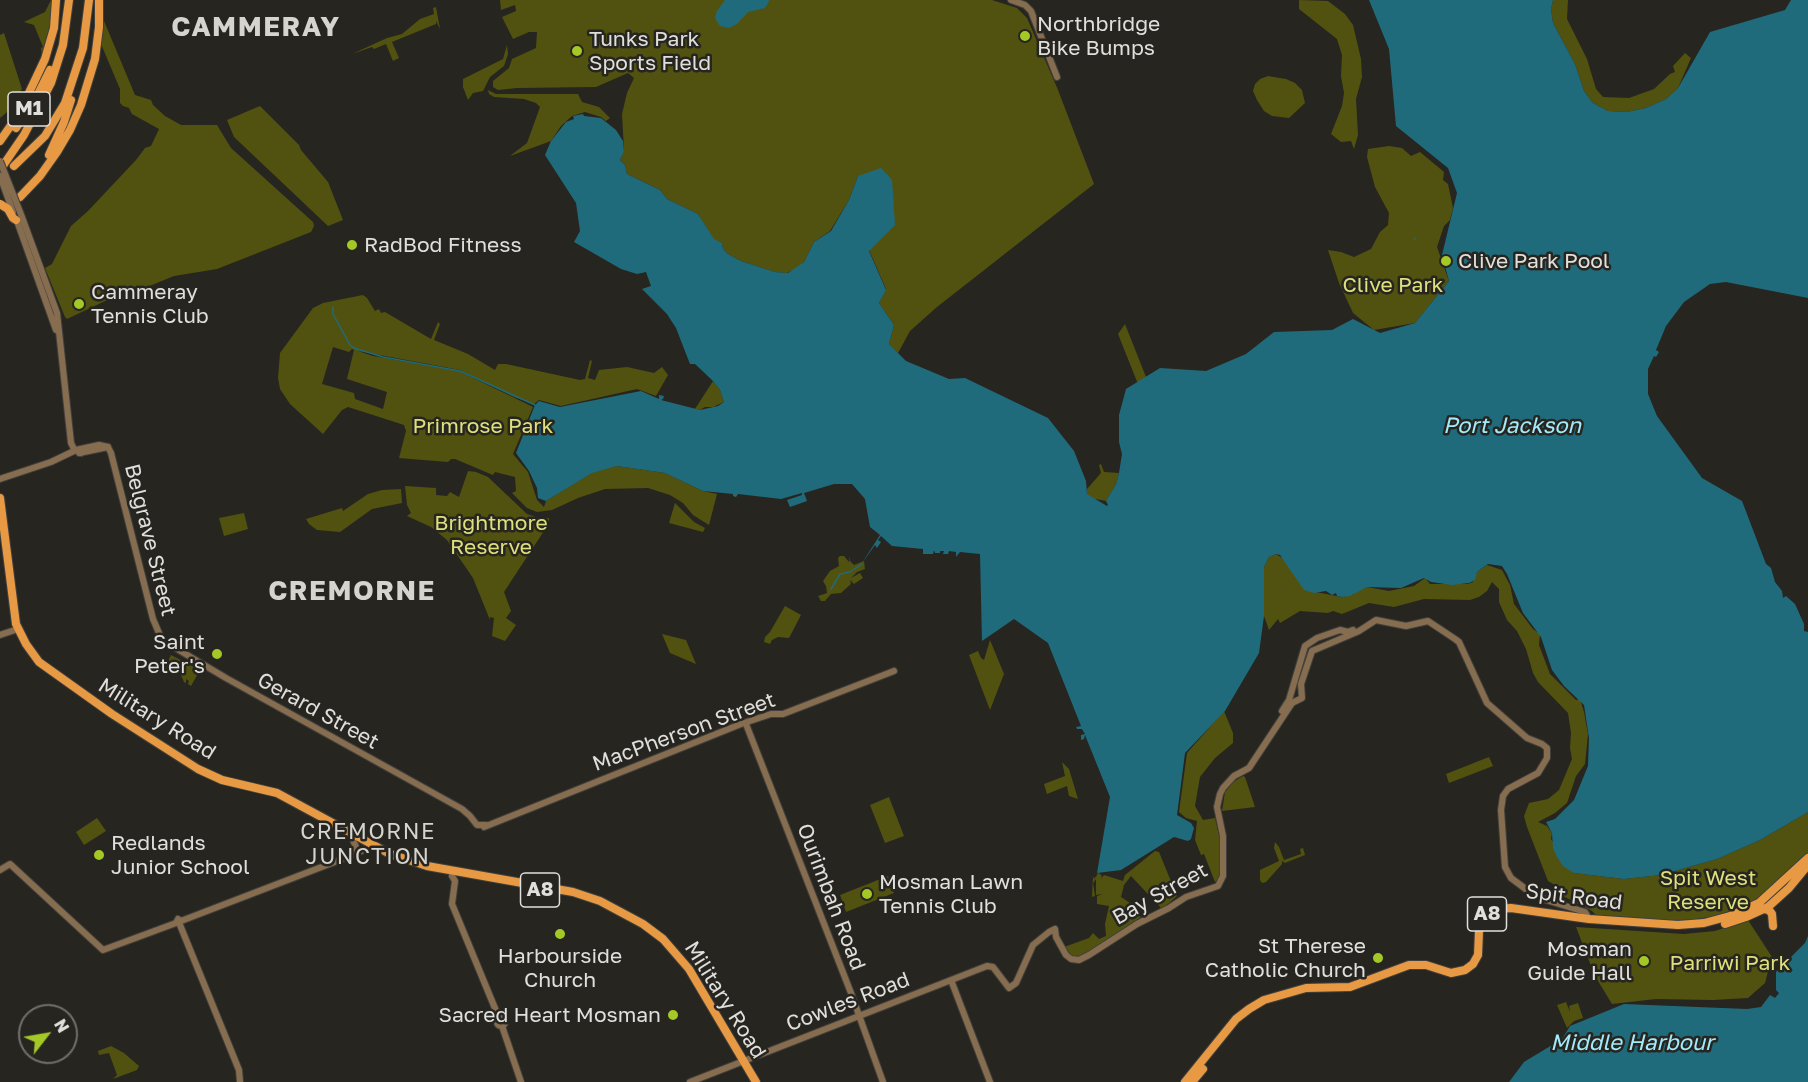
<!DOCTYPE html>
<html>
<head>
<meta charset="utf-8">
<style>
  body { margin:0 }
  #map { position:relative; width:1808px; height:1082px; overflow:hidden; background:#272520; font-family:"Golos Text",sans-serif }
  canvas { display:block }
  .north { position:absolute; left:18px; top:1004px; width:60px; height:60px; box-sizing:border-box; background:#272520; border:2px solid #716f6b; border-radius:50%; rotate:59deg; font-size:16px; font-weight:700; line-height:24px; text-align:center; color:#e0dfdc }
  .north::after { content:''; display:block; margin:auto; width:21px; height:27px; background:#a4c825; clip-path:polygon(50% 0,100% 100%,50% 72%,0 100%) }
</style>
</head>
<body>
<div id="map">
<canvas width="1808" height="1082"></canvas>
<div class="north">N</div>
</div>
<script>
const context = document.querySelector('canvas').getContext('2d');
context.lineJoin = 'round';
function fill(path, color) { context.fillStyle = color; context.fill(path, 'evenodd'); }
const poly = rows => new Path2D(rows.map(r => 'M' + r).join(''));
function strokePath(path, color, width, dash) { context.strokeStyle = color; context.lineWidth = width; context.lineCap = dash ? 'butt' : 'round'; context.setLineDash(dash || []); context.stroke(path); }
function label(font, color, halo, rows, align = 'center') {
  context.font = font + ' "Golos Text",sans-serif'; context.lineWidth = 5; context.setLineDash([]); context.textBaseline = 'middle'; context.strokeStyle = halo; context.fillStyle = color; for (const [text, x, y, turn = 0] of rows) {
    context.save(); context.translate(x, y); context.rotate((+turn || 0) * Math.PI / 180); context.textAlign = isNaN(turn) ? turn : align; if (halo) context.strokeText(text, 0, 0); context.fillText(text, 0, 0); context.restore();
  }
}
fill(poly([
  [51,0,53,0,50,31,42,55,41,48,43,47,34,25,24,22,45,12],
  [500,0,992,0,1017,8,1027,18,1058,90,1094,184,937,307,910,331,898,353,889,344,894,325,879,303,886,289,869,250,858,176,849,200,830,231,814,242,804,262,797,268,787,273,775,272,741,261,728,254,723,249,722,243,714,240,698,214,667,199,660,190,627,174,625,165,620,160,624,150,622,114,627,93,634,78,628,73,596,87,517,88,498,90,493,87,493,81,509,68,512,59,536,48,537,32,529,32,513,39,502,17,516,11,515,5,501,10],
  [1299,0,1328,1,1345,14,1353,25,1361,59,1362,77,1356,99,1358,135,1354,149,1351,141,1341,142,1331,134,1342,106,1344,93,1341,76,1342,55,1337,39,1299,9],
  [1553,0,1568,0,1567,19,1587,59,1596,89,1603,97,1629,98,1654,89,1670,74,1675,72,1673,66,1685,53,1691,58,1678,88,1666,99,1646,108,1627,112,1608,111,1593,103,1584,91,1575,64,1553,23,1551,9],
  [436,7,440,29,436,21,436,24,392,42,399,58,393,61,386,44,374,49,372,47,352,54,387,38,402,34,420,19,434,14,433,8],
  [104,21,135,95,151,100,153,105,165,116,181,125,217,125,231,148,313,222,314,226,311,232,217,269,174,276,125,296,120,294,67,319,65,317,45,268,52,264,71,226,88,211,136,160,145,148,151,146,159,129,132,114,129,108,123,106,120,103,120,89,101,44],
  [4,33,22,89,6,113,0,118,0,35],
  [507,45,508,54,504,66,490,77,483,91,473,93,468,100,463,87,463,79,503,59],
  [1268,76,1286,79,1295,83,1302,90,1305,103,1289,118,1272,116,1264,111,1257,100,1253,91,1255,84,1260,79],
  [488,90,496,94,578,94,582,102,599,107,610,118,606,121,601,117,585,112,572,116,561,126,551,141,510,156,527,143,540,107,536,103,524,99,494,97,489,94],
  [260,106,299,145,301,150,328,182,343,220,328,226,234,137,227,120],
  [1389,146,1402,148,1411,156,1420,152,1444,172,1443,180,1448,184,1453,208,1450,220,1444,226,1437,247,1449,281,1415,323,1374,330,1353,313,1339,283,1328,250,1341,252,1354,257,1371,249,1380,232,1388,225,1389,213,1375,187,1367,157,1368,149],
  [363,295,367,298,375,311,379,309,381,313,385,312,431,339,438,322,440,324,434,340,468,354,495,370,498,364,506,364,580,380,585,379,590,360,592,361,588,378,595,380,599,370,627,367,654,373,662,367,668,375,656,396,637,389,561,406,539,400,534,404,514,397,460,370,358,351,373,356,459,371,533,407,513,454,528,472,537,500,544,507,546,501,593,472,617,466,665,473,703,491,717,494,709,525,693,515,683,503,670,495,648,488,605,489,578,498,552,510,537,512,527,508,512,493,516,491,515,477,495,472,493,475,455,459,451,459,448,462,399,458,406,431,404,425,348,407,342,410,323,434,290,404,280,389,278,378,280,353,313,308,323,303],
  [333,347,349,352,352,349,354,350,347,379,387,392,383,409,355,399,354,393,322,384],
  [1125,324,1146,377,1138,384,1118,334],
  [713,381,720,390,724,402,713,407,705,407,700,410,695,409],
  [1101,464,1104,472,1119,473,1116,484,1106,501,1090,498,1087,494,1087,489,1101,473,1099,465],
  [468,471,476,472,488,477,527,514,539,518,549,518,549,523,544,531,504,592,511,611,506,618,516,625,505,641,492,636,494,618,490,617,490,620,473,578,447,540,431,527,407,516,411,513,407,505,405,486,436,488,436,495,447,496,450,492,459,497],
  [401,489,402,503,372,509,340,532,317,530,309,524,306,519,342,508,343,511,368,494,382,490],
  [675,503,694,522,705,528,703,532,669,523],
  [244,513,248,529,224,536,219,518],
  [1276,554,1284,559,1305,590,1342,597,1354,594,1355,592,1367,587,1389,591,1414,586,1425,578,1430,584,1468,584,1473,582,1477,572,1487,565,1502,570,1510,585,1514,604,1533,629,1540,634,1539,645,1550,674,1576,700,1580,699,1584,712,1588,734,1585,764,1576,776,1567,803,1555,813,1538,822,1547,826,1552,833,1551,839,1574,873,1624,879,1661,875,1717,859,1760,840,1808,812,1808,854,1767,892,1754,901,1717,916,1682,921,1597,916,1592,911,1563,896,1560,888,1548,881,1527,827,1524,816,1529,803,1548,799,1559,790,1572,759,1570,748,1571,733,1568,713,1538,682,1533,673,1526,649,1517,631,1507,620,1499,602,1499,589,1492,582,1487,591,1479,597,1470,600,1424,599,1394,607,1369,603,1342,614,1333,611,1328,613,1300,611,1280,623,1278,619,1269,630,1264,616,1264,567,1269,557],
  [840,556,844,556,849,562,850,556,850,561,854,565,864,561,865,569,857,572,851,578,860,573,863,578,854,584,850,580,851,584,841,593,831,594,825,601,821,601,818,596,827,593,826,586,823,581,830,571,839,566,838,558],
  [785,606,801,615,789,638,778,637,772,640,770,644,764,642,765,637,770,632],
  [662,634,686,640,696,664,670,653],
  [990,640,1004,674,990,710,969,655,978,651,981,658,984,660],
  [171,655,200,670,191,686,188,684,189,681,186,679,186,683,184,682,180,673,164,670],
  [1224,711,1233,733,1233,743,1215,758,1200,777,1195,806,1203,820,1215,818,1220,840,1220,877,1215,882,1204,854,1201,855,1195,840,1197,821,1186,818,1179,812,1187,753],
  [1489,757,1493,766,1449,783,1446,774],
  [1062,762,1069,769,1078,799,1069,796,1067,786,1047,794,1044,784,1065,776],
  [1243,776,1245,777,1255,807,1222,811,1225,792,1233,782],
  [889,797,904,836,885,843,870,805],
  [97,818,106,831,84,845,76,832],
  [1275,842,1279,847,1284,860,1301,854,1300,849,1303,848,1305,855,1285,863,1282,861,1282,864,1266,882,1262,883,1260,880,1260,870,1279,861,1274,848],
  [1155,851,1159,852,1177,896,1168,904,1161,908,1131,876,1124,885,1121,897,1136,907,1133,911,1141,917,1079,958,1070,955,1064,947,1089,938,1093,933,1099,939,1106,936,1105,924,1109,906,1097,904,1097,896,1102,894,1096,895,1096,879,1093,883,1095,896,1092,897,1093,876,1094,879,1097,875,1096,878,1097,874,1099,873,1102,876,1101,879,1104,875,1123,881,1125,875],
  [888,876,894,893,846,912,840,895],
  [1748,920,1772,957,1765,983,1748,998,1713,1000,1656,999,1612,1004,1595,976,1576,927,1684,934,1715,931],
  [1566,1002,1570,1012,1569,1006,1578,1003,1583,1018,1574,1021,1567,1028,1557,1005],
  [111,1046,124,1053,139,1066,137,1070,113,1079,117,1075,109,1053,99,1055,98,1051]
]), '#51520f');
fill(poly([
  [725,0,769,0,769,1,765,8,748,12,737,24,729,28,720,26,715,18,717,11],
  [1369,0,1553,0,1551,9,1553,23,1575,64,1584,91,1593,103,1608,111,1627,112,1646,108,1666,99,1678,88,1710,32,1785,10,1791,0,1808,0,1808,298,1726,282,1710,284,1684,302,1666,326,1656,350,1659,352,1656,357,1654,356,1648,369,1648,394,1657,416,1702,478,1742,501,1766,564,1771,568,1775,582,1782,591,1783,598,1786,596,1795,604,1804,624,1804,631,1808,632,1808,812,1760,840,1717,859,1661,875,1624,879,1574,873,1563,866,1557,857,1553,848,1552,833,1546,822,1555,819,1574,800,1588,766,1589,738,1584,705,1564,686,1552,670,1541,637,1523,613,1507,574,1502,566,1488,564,1477,572,1475,580,1469,583,1452,585,1431,582,1424,578,1401,588,1367,587,1350,596,1342,597,1337,596,1336,593,1332,595,1326,591,1314,593,1304,590,1280,555,1276,554,1269,557,1264,567,1264,616,1259,653,1225,711,1185,753,1177,815,1191,823,1194,828,1191,839,1188,841,1174,837,1121,870,1097,873,1110,797,1085,735,1084,739,1081,740,1081,735,1085,734,1082,729,1077,729,1076,727,1081,726,1048,643,1014,619,982,641,980,554,960,552,956,557,956,552,949,551,948,554,943,554,944,551,940,551,940,553,935,553,934,550,933,554,923,554,923,549,892,546,881,536,878,540,881,542,877,548,875,545,862,563,880,535,870,527,865,499,852,484,834,484,804,493,807,501,790,507,787,500,802,495,802,493,781,499,738,494,736,497,733,496,733,494,703,491,665,473,617,466,592,473,546,501,538,498,537,488,529,471,516,453,535,405,539,401,560,407,641,391,659,399,659,395,664,396,663,399,661,400,700,410,718,406,724,402,720,390,713,381,695,364,690,364,676,328,667,314,642,289,651,286,646,272,637,274,621,269,574,242,580,231,576,203,545,155,551,141,566,122,574,119,573,116,583,114,584,116,601,118,616,130,623,141,624,151,620,160,625,165,627,174,660,190,667,199,698,214,714,239,722,243,723,249,728,254,741,261,775,272,788,273,804,262,814,242,831,231,849,200,858,176,881,168,892,180,895,225,869,251,886,290,879,303,894,325,889,344,906,361,949,379,965,378,1048,418,1074,451,1086,481,1087,494,1107,506,1108,505,1106,501,1116,484,1119,473,1122,454,1119,442,1119,415,1126,389,1160,368,1206,371,1246,354,1274,332,1332,330,1353,319,1380,333,1415,323,1449,281,1442,255,1457,193,1448,168,1396,126,1389,49],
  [1808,936,1808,1082,1509,1082,1524,1062,1562,1039,1570,1026,1624,1004,1747,1009,1761,1007,1770,995,1775,998,1779,993,1776,990,1776,972,1805,943]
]), '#206b7b');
strokePath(poly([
  [1415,239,1415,238],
  [333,307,333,314,350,345,354,348,383,357,460,371,535,405],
  [831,589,840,574,850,572,862,564]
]), '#206b7b', 1.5);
const secondary = poly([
  [1011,0,1025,5,1031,11,1057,77],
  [22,217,57,313,71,443,74,449,81,453],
  [17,221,56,330],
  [108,447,111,453,153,619,162,640,226,678,462,809,470,816,477,825,486,825],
  [79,453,108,447],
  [0,479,51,462,76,450,99,445,108,447],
  [0,635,18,629],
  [1282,711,1289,700,1305,646,1317,638,1340,630,1348,632,1353,630],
  [746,724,851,993,883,1082],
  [484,827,741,724,771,714,783,714,894,671],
  [353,840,356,847,355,854],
  [0,870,10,864,103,950,176,923,178,919,181,921,345,858,368,848,370,844],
  [452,876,455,881,452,904,499,1018],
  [180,925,239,1070,240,1082],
  [951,980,990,1082],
  '497 1022a4 4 0 1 1 8 0a4 4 0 1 1-8 0Z',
  [502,1026,521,1082],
  [690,1082,987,966,993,967,1009,988,1016,983,1033,945,1049,932,1055,929,1056,937,1066,955,1071,959,1079,960,1089,955,1137,924,1169,908,1186,897,1218,886,1223,876,1223,836,1217,807,1220,794,1223,788,1234,776,1249,768,1292,703,1302,698,1301,684,1312,651,1359,631,1376,620,1406,626,1428,621,1455,639,1459,642,1487,703,1527,738,1542,744,1547,748,1547,758,1538,773,1508,789,1503,796,1501,810,1505,867,1511,878,1527,890,1546,900,1585,912,1589,919]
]);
const highway = poly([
  [16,128,36,98,50,70],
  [0,141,19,114,45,59,54,28,56,0],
  [49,155,64,122,71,100],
  [14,166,45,136,65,103,83,48,89,0],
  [0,170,24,135,51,83,63,45,69,0],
  [20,197,40,176,57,152,70,130,81,105,95,59,99,27,99,0],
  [0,498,16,624,26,644,39,662,112,714,198,769,222,780,277,793,390,854,427,866,573,892,600,901,643,924,663,939,689,969,756,1082],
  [1764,909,1769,910,1772,914,1773,926],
  [1725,924,1746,917,1768,907,1789,888,1808,865],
  [1185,1082,1236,1019,1249,1009,1264,1000,1306,988,1350,987,1409,965,1426,965,1451,973,1465,970,1473,964,1478,955,1479,931,1483,920,1495,909,1511,908,1589,919,1678,925,1704,923,1730,916,1759,903,1808,858],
  [1192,1082,1203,1069]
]);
strokePath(secondary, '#42403c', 8);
strokePath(highway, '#42403c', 10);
strokePath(secondary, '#866d50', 6);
strokePath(highway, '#e79a43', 8);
const secondaryBridge = poly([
  [0,161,22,217],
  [0,176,13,212]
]);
const highwayBridge = poly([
  [0,204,8,209,13,218,16,220]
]);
strokePath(secondaryBridge, '#42403c', 8, []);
strokePath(highwayBridge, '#42403c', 10, []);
strokePath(secondaryBridge, '#866d50', 6);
strokePath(highwayBridge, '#e79a43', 8);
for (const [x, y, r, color] of [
  [1025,36,6,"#a4c825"],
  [577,51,6,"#a4c825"],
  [352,245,6,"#a4c825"],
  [1446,261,6,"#a4c825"],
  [79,304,6,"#a4c825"],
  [217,654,6,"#a4c825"],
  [99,855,6,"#a4c825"],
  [867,894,6,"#a4c825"],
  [560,934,6,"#a4c825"],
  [1378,958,6,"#a4c825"],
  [1644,961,6,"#a4c825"],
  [673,1015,6,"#a4c825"]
]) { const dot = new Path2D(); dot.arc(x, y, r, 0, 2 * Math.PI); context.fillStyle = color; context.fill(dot); strokePath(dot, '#272520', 2); }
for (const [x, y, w] of [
  [29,109,42],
  [540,890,39],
  [1487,914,39]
]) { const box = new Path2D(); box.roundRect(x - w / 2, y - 17, w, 34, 4.5); context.fillStyle = '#272520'; context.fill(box); strokePath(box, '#e0dfdc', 1.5); }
label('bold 20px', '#e0dfdc', null, [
  ["M1",29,109],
  ["A8",540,890],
  ["A8",1487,914]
]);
label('21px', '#e0dfdc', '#272520', [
  ["Northbridge",1037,24],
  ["Bike Bumps",1037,48],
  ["Tunks Park",589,39],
  ["Sports Field",589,63],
  ["RadBod Fitness",364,245],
  ["Clive Park Pool",1458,261],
  ["Cammeray",91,292],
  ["Tennis Club",91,316],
  ["Saint",205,642,"right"],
  ["Peter's",205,666,"right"],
  ["Redlands",111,843],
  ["Junior School",111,867],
  ["Mosman Lawn",879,882],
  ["Tennis Club",879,906],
  ["St Therese",1366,946,"right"],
  ["Catholic Church",1366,970,"right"],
  ["Mosman",1632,949,"right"],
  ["Guide Hall",1632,973,"right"],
  ["Harbourside",560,956,"center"],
  ["Church",560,980,"center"],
  ["Sacred Heart Mosman",661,1015,"right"]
], 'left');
label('21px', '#dde07b', '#272520', [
  ["Clive Park",1393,285],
  ["Primrose Park",483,426],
  ["Brightmore",491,523],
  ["Reserve",491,547],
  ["Spit West",1708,878],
  ["Reserve",1708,902],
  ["Parriwi Park",1730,963]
]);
label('21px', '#e0dfdc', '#272520', [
  ["Belgrave Street",150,540,76],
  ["Gerard Street",318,711,29],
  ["Military Road",157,719,32],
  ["MacPherson Street",684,732,-20],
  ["Bay Street",1160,894,-29],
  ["Ourimbah Road",831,897,69],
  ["Spit Road",1574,897,7],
  ["Military Road",725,1000,58],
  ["Cowles Road",848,1002,-21]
]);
label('italic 22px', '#a3eafb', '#272520', [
  ["Port Jackson",1512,426],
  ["Middle Harbour",1632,1043]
]);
context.letterSpacing = '1.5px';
label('22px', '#d6d4ce', '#272520', [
  ["CREMORNE",368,832],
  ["JUNCTION",368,857]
]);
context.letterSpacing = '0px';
context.letterSpacing = '1.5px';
label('bold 27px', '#d6d4ce', '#272520', [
  ["CAMMERAY",256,27],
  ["CREMORNE",352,591]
]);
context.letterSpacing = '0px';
</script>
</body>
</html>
